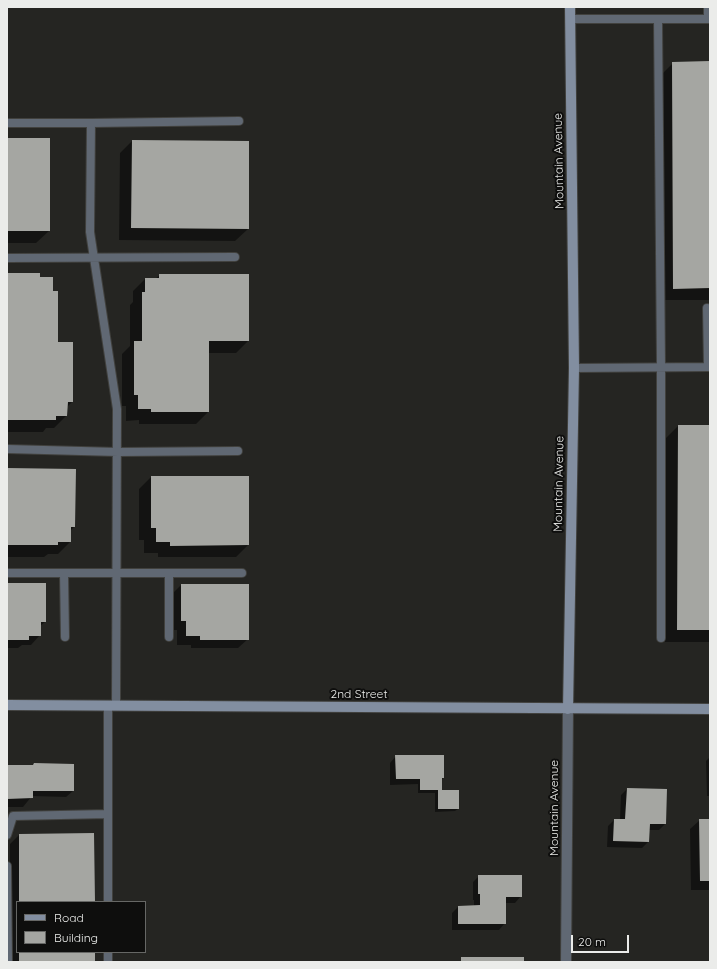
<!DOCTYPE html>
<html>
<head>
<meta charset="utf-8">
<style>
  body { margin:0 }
  #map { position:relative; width:717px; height:969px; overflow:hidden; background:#252522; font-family:Quicksand,sans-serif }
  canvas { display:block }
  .frame { position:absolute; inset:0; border:8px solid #ebecea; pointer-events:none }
  .legend { position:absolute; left:16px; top:901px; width:130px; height:52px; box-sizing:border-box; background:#0e0e0d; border:1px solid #666765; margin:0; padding:5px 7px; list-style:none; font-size:12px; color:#ebecea }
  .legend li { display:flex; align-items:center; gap:8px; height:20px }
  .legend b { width:20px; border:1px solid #666765 }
  .scale { position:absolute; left:571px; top:935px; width:58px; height:18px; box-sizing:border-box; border:2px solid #ebecea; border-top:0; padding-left:5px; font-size:12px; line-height:14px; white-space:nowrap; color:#ebecea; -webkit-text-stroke:3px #0e0e0d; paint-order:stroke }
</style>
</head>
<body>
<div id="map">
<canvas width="717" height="969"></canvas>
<div class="frame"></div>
<ul class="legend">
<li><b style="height:5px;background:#828ea0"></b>Road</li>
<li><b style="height:11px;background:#a5a6a2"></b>Building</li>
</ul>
<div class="scale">20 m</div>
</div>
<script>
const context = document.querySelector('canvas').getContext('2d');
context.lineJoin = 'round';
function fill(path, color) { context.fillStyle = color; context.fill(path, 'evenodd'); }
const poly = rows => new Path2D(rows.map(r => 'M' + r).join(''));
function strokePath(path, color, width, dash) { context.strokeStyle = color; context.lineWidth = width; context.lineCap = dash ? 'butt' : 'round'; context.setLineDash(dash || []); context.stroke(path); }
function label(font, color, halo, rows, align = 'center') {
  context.font = font + ' Quicksand,sans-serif'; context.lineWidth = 4; context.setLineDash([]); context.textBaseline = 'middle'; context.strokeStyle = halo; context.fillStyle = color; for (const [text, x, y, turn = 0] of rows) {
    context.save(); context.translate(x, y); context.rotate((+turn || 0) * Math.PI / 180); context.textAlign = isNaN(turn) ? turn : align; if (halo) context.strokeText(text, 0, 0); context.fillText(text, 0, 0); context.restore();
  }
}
fill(poly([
  [710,62,710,300,662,300,661,75,673,63],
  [7,139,49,231,36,243,7,243],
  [132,141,248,229,235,241,119,240,120,153],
  [7,274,39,278,52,292,57,343,72,402,67,407,66,416,54,428,46,428,43,432,7,432],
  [160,275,248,341,236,353,208,353,208,412,196,424,139,424,139,420,126,421,126,406,122,406,122,354,130,346,130,305,133,302,133,291,145,279,155,279],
  [678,426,710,426,710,642,665,642,666,438],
  [7,469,74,527,70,531,70,542,58,554,48,554,44,557,7,557],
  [151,477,248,545,236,557,158,557,158,553,144,553,144,540,139,540,139,489],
  [7,584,45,622,40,626,40,635,31,645,22,645,18,648,7,648],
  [181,585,248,585,248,639,238,648,191,648,191,645,177,645,177,630,172,630,172,594],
  [396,756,443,756,443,778,441,780,441,791,458,809,455,811,435,812,435,793,418,793,418,784,390,785,390,763],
  [710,757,710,796,707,796,706,761],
  [7,766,33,766,73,791,66,797,32,796,23,807,7,807],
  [627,789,665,824,659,830,649,830,648,842,642,848,607,847,608,826,614,820,620,820,621,795],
  [700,820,710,820,710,890,691,890,690,829],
  [93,834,94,902,17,902,17,952,94,952,94,962,10,962,10,844,19,835],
  [479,876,521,896,515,903,505,903,505,923,499,930,452,930,452,913,458,907,474,907,474,900,473,900,473,882]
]), '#0007');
fill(poly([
  [710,61,710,288,673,289,672,62],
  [7,138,50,138,50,231,7,231],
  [132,140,249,141,249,229,131,228],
  [7,273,40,273,40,277,53,277,53,291,58,291,58,342,73,342,73,402,68,402,67,416,56,416,56,420,7,420],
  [159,274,249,274,249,341,209,341,209,412,151,412,151,409,138,409,138,395,134,395,134,341,142,341,142,292,145,292,145,278,159,278],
  [678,425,710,425,710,630,677,630],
  [7,468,76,469,75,527,71,527,71,542,58,542,58,545,7,545],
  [151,476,249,476,249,545,170,546,170,542,156,542,156,528,151,528],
  [7,583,46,583,46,622,41,622,41,636,29,636,29,640,7,640],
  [181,584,249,584,249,640,200,640,200,636,186,636,186,621,181,621],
  [395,755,444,755,444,778,442,778,442,790,459,790,459,809,438,809,438,790,420,790,420,779,396,779],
  [34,763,74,764,74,791,33,791,33,798,7,799,7,765,33,765],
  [627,788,667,789,666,824,650,824,649,842,613,841,614,819,625,819],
  [699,819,710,819,710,881,700,881],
  [94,833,95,902,19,902,19,834],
  [478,875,522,875,522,897,506,897,506,924,458,924,458,906,480,905,480,894,478,894],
  [19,952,95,952,95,962,19,962],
  [461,957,524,957,524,962,461,962]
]), '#a5a6a2');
const lane = poly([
  [708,7,708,19],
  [570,19,710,19],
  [658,19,661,367,661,638],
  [7,123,91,123],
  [7,258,235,257],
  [707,308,708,367],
  [574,368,710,367],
  [7,449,118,452,238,451],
  [7,573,242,573],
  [64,573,65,637],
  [169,637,169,573],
  [116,706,117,409,90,232,91,123,239,121],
  [7,835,13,816,108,814],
  [7,866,8,962],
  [108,902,108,706],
  [108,962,108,952]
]);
const street = poly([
  [566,962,568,709]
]);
const secondary = poly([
  [7,705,710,709],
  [568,709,574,368,570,7]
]);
strokePath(lane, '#41413e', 10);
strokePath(street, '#41413e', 12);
strokePath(secondary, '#41413e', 12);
strokePath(lane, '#606873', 8);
strokePath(street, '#606873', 10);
strokePath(secondary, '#828ea0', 10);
label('12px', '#ebecea', '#0e0e0d', [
  ["Mountain Avenue",559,161,-91],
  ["Mountain Avenue",559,484,-89],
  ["2nd Street",359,694],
  ["Mountain Avenue",554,808,-90]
]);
</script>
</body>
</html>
